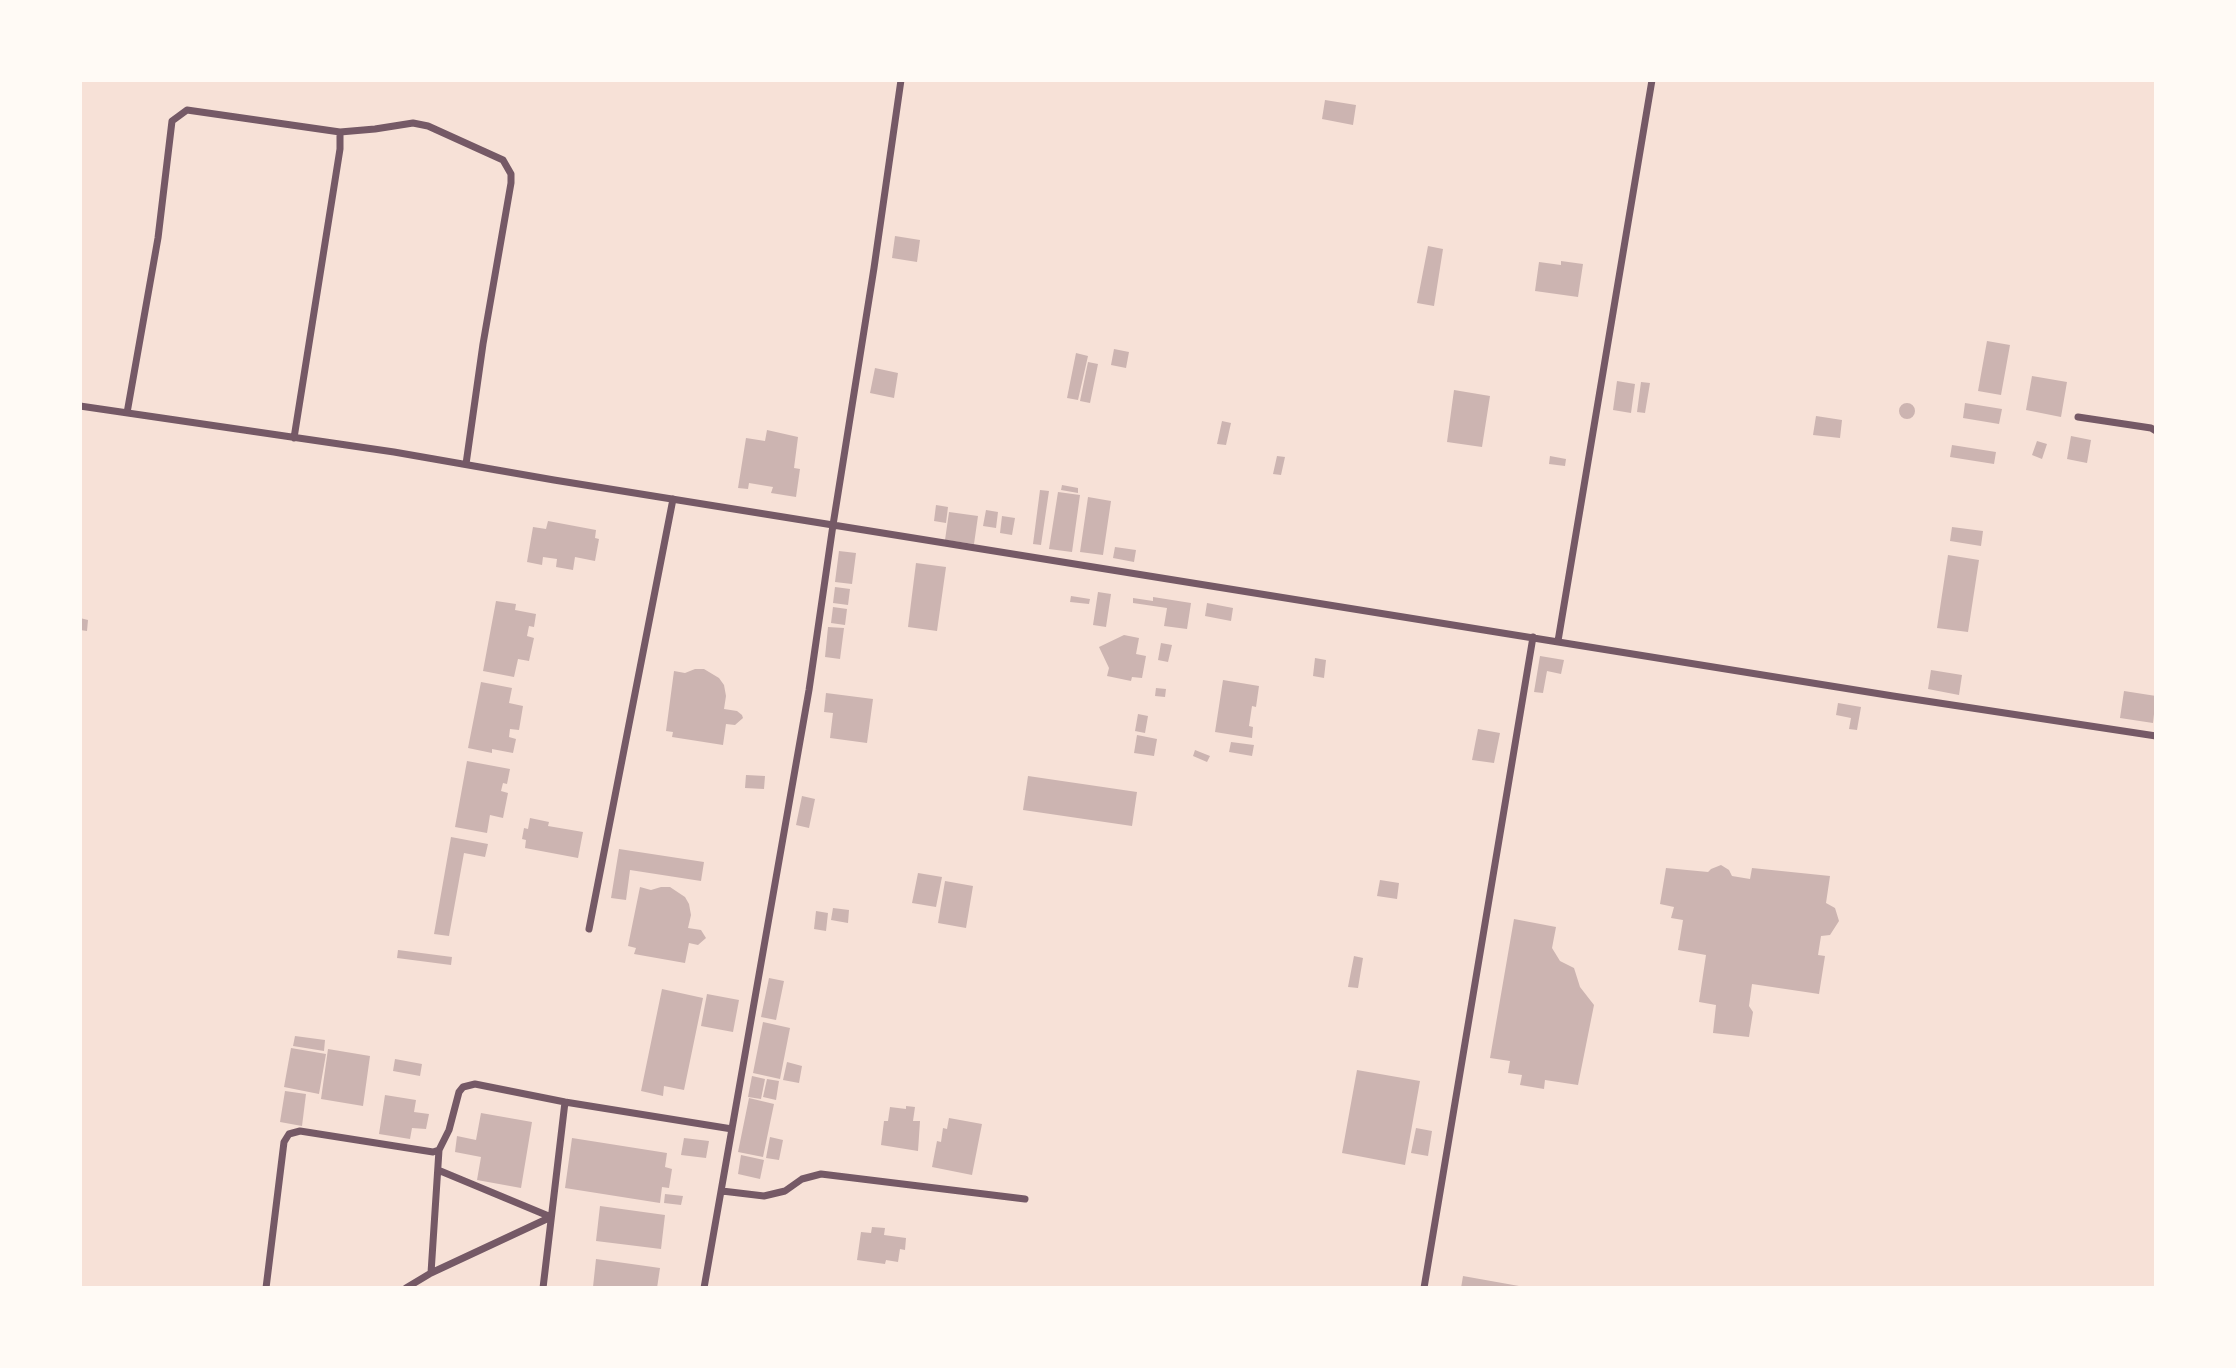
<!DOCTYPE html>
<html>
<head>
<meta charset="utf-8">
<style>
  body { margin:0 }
  #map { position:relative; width:2236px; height:1368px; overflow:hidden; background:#f7e1d7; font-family:Inter,sans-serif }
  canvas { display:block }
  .frame { position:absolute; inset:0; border:82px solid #fffaf5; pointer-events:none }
</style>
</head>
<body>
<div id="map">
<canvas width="2236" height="1368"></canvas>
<div class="frame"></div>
</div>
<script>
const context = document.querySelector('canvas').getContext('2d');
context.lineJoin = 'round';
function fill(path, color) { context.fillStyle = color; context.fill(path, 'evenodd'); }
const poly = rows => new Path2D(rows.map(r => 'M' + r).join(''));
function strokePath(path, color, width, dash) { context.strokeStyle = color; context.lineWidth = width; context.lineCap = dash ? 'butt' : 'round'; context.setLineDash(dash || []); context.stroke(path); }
fill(poly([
  [1325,100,1356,105,1353,125,1322,119],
  [895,236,920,240,917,262,892,258],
  [1428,246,1443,249,1434,306,1417,303],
  [1561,261,1583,264,1578,297,1535,291,1539,262,1561,265],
  [1987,341,2010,345,2001,395,1978,391],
  [1114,349,1129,352,1126,368,1111,365],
  [1076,353,1088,356,1078,400,1067,398],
  [1088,362,1098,364,1090,403,1080,401],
  [875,368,898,373,894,398,870,393],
  [2032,376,2067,382,2061,417,2026,410],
  [1617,381,1635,384,1631,413,1613,410],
  [1641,382,1650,383,1645,413,1637,412],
  [1454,390,1490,396,1482,447,1447,442],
  [1965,403,2002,409,1999,424,1963,418],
  '1899 411a8 8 0 1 1 16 0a8 8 0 1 1-16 0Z',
  [1816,416,1842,420,1840,438,1813,435],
  [1222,421,1231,423,1226,445,1217,444],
  [767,430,798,437,794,468,800,469,796,497,771,493,773,487,749,483,748,489,738,488,746,438,765,441],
  [2071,436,2091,440,2087,463,2067,459],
  [2037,441,2047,444,2042,459,2032,455],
  [1952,445,1996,452,1994,464,1950,457],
  [1277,456,1285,457,1281,475,1273,474],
  [1550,456,1566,459,1565,466,1549,464],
  [1062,485,1078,488,1078,493,1061,490],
  [1040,490,1049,491,1041,545,1033,544],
  [1058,492,1080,495,1072,552,1049,549],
  [1088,497,1111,501,1103,555,1080,552],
  [936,505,948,507,946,523,934,521],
  [986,510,998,512,996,528,983,526],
  [949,512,978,516,974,544,945,540],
  [1002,516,1015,518,1012,535,1000,533],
  [548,521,596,530,595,538,599,539,595,561,575,557,573,570,556,567,557,559,543,557,542,565,527,562,533,527,546,529],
  [1952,527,1983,531,1981,546,1950,541],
  [1115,547,1136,550,1134,562,1113,558],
  [839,551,856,553,852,584,835,582],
  [1948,555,1979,560,1968,632,1937,628],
  [916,563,946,567,937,631,908,627],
  [835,587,850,589,848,605,833,603],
  [1098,592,1111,594,1106,627,1093,625],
  [1071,596,1090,599,1089,604,1070,602],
  [1153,597,1191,603,1187,629,1164,626,1167,608,1133,603,1133,598,1153,601],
  [496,601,516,604,515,610,536,614,534,627,529,626,527,636,534,638,529,661,518,659,514,677,483,671],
  [1207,603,1233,608,1231,621,1205,616],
  [833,607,847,609,845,625,831,623],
  [80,618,88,620,87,631,80,630],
  [828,627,844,628,840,659,825,657],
  [1124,635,1139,638,1136,654,1146,656,1142,678,1132,677,1131,681,1107,676,1109,668,1099,647],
  [1161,643,1172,645,1168,662,1158,660],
  [1540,656,1564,660,1561,674,1547,671,1543,693,1534,692],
  [1315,658,1326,660,1324,678,1313,676],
  [695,669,704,669,719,678,724,685,726,696,724,709,737,711,742,715,743,718,735,725,726,724,723,745,672,737,673,732,666,731,674,671,685,673],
  [1931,670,1962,675,1959,695,1928,689],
  [1223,680,1259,686,1256,707,1252,706,1249,726,1253,727,1252,738,1215,732],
  [481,682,512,688,509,703,523,706,519,730,510,729,509,737,516,739,513,753,492,749,492,753,468,748],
  [1156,688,1166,689,1165,697,1155,696],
  [2124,691,2156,696,2153,723,2120,718],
  [826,693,873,699,867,743,830,738,833,713,824,712],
  [1838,703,1861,707,1857,730,1849,729,1851,718,1836,715],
  [1138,714,1148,716,1145,733,1135,731],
  [1478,729,1500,733,1494,763,1472,760],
  [1137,735,1157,739,1154,756,1134,753],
  [1231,742,1254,745,1252,756,1229,752],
  [1195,750,1210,756,1207,762,1193,756],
  [467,761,510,769,507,784,503,783,501,791,508,793,503,818,490,815,487,833,455,827],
  [746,775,765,776,764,789,745,788],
  [1028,776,1137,792,1132,826,1023,810],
  [802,796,815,799,809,828,796,825],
  [530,818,549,822,548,826,583,832,578,858,525,848,526,840,522,839,524,828,528,829],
  [451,837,488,844,485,857,464,853,449,936,434,934],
  [619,849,704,862,701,881,630,870,626,900,611,898],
  [1721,865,1729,870,1732,876,1750,879,1752,868,1830,876,1826,903,1835,908,1839,921,1830,935,1821,936,1818,955,1825,956,1819,994,1752,984,1749,1006,1753,1012,1749,1037,1713,1033,1716,1005,1699,1002,1706,955,1678,950,1683,920,1671,918,1674,907,1660,904,1666,868,1708,872,1711,869],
  [918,873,942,877,936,907,912,903],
  [1380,880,1399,883,1397,899,1377,896],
  [945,881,973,886,966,928,938,923],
  [640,887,651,890,661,887,670,887,685,897,689,904,691,915,688,928,701,930,706,938,698,945,689,943,685,963,634,954,636,948,628,946],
  [833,908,849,910,848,923,831,920],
  [816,911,828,913,826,931,814,929],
  [1514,919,1556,927,1552,948,1560,961,1574,968,1580,987,1594,1005,1578,1085,1545,1080,1544,1089,1520,1085,1522,1075,1508,1073,1510,1061,1490,1058],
  [398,950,452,957,451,965,397,958],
  [1354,956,1363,958,1358,988,1348,987],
  [769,978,784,981,776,1020,761,1017],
  [662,989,703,998,684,1090,664,1086,663,1096,641,1091],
  [707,994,739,1000,733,1032,701,1026],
  [763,1022,790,1028,780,1079,753,1073],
  [295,1036,325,1040,324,1051,293,1046],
  [291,1048,326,1054,319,1094,284,1087],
  [328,1049,370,1056,363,1106,321,1099],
  [395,1059,422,1064,420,1076,393,1071],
  [787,1062,802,1066,799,1083,783,1080],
  [1357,1070,1420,1081,1405,1165,1342,1153],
  [752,1076,765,1079,761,1099,748,1097],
  [767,1079,779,1081,776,1100,763,1097],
  [285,1091,306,1094,302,1126,280,1122],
  [385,1095,416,1100,414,1112,429,1114,426,1129,412,1128,410,1139,379,1134],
  [749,1098,774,1104,763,1157,738,1152],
  [906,1106,915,1107,913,1121,920,1121,918,1151,881,1145,884,1121,888,1121,890,1107,906,1109],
  [481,1113,532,1122,521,1188,477,1180,481,1157,455,1152,457,1136,476,1140],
  [949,1118,982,1124,972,1175,932,1167,937,1141,941,1142,943,1128,947,1129],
  [1416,1128,1432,1131,1428,1156,1411,1153],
  [770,1137,783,1140,779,1160,766,1158],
  [572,1138,667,1153,665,1167,672,1169,669,1188,662,1187,660,1203,565,1188],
  [684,1138,709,1141,706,1158,681,1155],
  [741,1155,764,1160,760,1179,738,1174],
  [665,1194,683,1196,681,1205,664,1203],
  [600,1206,665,1215,661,1249,596,1241],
  [872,1227,885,1228,884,1235,906,1238,905,1250,900,1249,898,1262,886,1260,885,1264,857,1260,861,1232,871,1233],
  [596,1259,660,1268,657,1288,593,1287],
  [1463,1276,1519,1286,1519,1288,1461,1288]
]), '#ccb4b1');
strokePath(poly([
  [80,406,394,452,554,480,1893,696,2156,736],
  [127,413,158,238,172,121,187,110,340,132,375,129,413,123,428,126,503,160,511,174,511,183,483,344,466,464],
  [2078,417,2151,428,2156,431],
  [294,438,340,149,340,132],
  [1558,641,1652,80],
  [589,929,673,499],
  [438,1170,551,1217],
  [722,1191,764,1196,785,1191,802,1179,821,1174,1025,1199],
  [431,1273,439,1150,449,1130,459,1092,463,1087,475,1084,565,1102,732,1129],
  [266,1288,284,1142,289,1134,300,1131,433,1152,439,1150],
  [406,1288,431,1273,551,1217],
  [543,1288,565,1102],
  [704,1288,809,690,833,525,874,268,901,80],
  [1424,1288,1533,637]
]), '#755966', 7);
</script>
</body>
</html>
